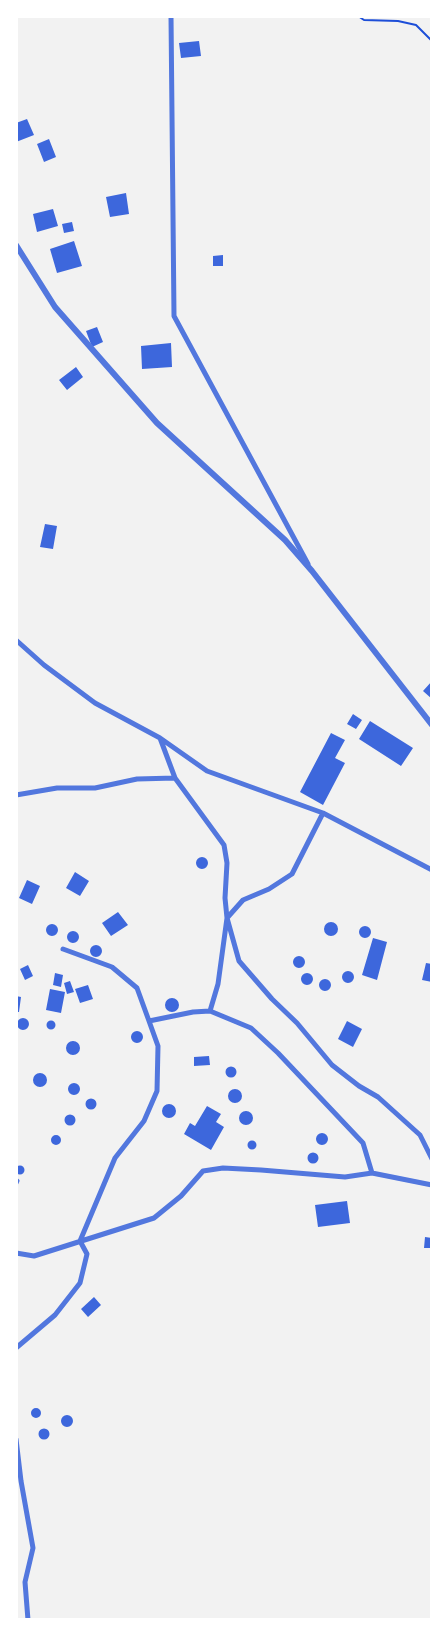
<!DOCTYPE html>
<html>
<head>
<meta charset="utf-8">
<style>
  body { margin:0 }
  #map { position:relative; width:448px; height:1636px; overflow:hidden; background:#f2f2f2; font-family:"DejaVu Sans",sans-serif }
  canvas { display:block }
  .frame { position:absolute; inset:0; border:18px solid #fff; pointer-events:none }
</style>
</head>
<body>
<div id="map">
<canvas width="448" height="1636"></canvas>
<div class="frame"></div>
</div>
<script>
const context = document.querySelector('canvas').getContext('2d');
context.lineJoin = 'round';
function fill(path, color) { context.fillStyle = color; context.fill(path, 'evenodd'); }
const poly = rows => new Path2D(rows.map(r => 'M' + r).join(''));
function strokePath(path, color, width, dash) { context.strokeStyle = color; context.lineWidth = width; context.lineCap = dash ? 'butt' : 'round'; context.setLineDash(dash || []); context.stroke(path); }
fill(poly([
  [199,41,201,56,181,58,179,43],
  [27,119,34,135,16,142,16,123],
  [49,139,56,157,44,162,37,144],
  [126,193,129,214,110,217,106,197],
  [53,209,58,226,37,232,33,214],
  [72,222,74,231,64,233,62,224],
  [74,241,82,266,57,273,50,249],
  [223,255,223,266,213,266,213,256],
  [97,327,103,342,92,347,86,331],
  [171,343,172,367,142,369,141,346],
  [76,367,83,377,67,390,59,380],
  [45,524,57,526,53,549,40,547],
  [432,681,432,699,423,691],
  [353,714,362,720,356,729,347,724],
  [370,721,413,748,401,766,359,739],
  [331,733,345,740,335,758,345,763,323,805,300,792],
  '196 863a6 6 0 1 1 12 0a6 6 0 1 1-12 0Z',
  [75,872,89,881,80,896,66,888],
  [27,880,40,886,32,904,19,898],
  [118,912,128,925,111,936,102,923],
  '324 929a7 7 0 1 1 14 0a7 7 0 1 1-14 0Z',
  '46 930a6 6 0 1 1 12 0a6 6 0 1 1-12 0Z',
  '359 932a6 6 0 1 1 12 0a6 6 0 1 1-12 0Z',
  '67 937a6 6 0 1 1 12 0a6 6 0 1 1-12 0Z',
  [373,938,387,942,377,980,362,975],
  '90 951a6 6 0 1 1 12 0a6 6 0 1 1-12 0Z',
  '293 962a6 6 0 1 1 12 0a6 6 0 1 1-12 0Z',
  [426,963,432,964,432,982,422,980],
  [28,965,33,976,25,980,20,969],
  '342 977a6 6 0 1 1 12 0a6 6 0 1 1-12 0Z',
  '301 979a6 6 0 1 1 12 0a6 6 0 1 1-12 0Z',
  [55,973,63,975,61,987,53,985],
  '319 985a6 6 0 1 1 12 0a6 6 0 1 1-12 0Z',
  [70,981,74,992,67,994,64,983],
  [88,985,93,999,80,1003,75,989],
  [50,989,65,992,61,1013,46,1010],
  [16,996,21,997,19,1012,16,1012],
  '165 1005a7 7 0 1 1 14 0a7 7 0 1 1-14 0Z',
  '17 1024a6 6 0 1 1 12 0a6 6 0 1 1-12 0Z',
  '46.5 1025a4.5 4.5 0 1 1 9 0a4.5 4.5 0 1 1-9 0Z',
  [347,1021,362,1029,353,1047,338,1039],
  '131 1037a6 6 0 1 1 12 0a6 6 0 1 1-12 0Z',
  '66 1048a7 7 0 1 1 14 0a7 7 0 1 1-14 0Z',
  [209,1056,210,1065,194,1066,194,1057],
  '225.5 1072a5.5 5.5 0 1 1 11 0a5.5 5.5 0 1 1-11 0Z',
  '33 1080a7 7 0 1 1 14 0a7 7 0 1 1-14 0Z',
  '68 1089a6 6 0 1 1 12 0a6 6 0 1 1-12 0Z',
  '228 1096a7 7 0 1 1 14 0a7 7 0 1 1-14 0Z',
  '85.5 1104a5.5 5.5 0 1 1 11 0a5.5 5.5 0 1 1-11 0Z',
  '162 1111a7 7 0 1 1 14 0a7 7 0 1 1-14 0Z',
  [207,1106,221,1114,216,1122,224,1127,211,1150,184,1134,190,1123,195,1126],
  '239 1118a7 7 0 1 1 14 0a7 7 0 1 1-14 0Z',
  '64.5 1120a5.5 5.5 0 1 1 11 0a5.5 5.5 0 1 1-11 0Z',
  '316 1139a6 6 0 1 1 12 0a6 6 0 1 1-12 0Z',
  '51 1140a5 5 0 1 1 10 0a5 5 0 1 1-10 0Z',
  '247.5 1145a4.5 4.5 0 1 1 9 0a4.5 4.5 0 1 1-9 0Z',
  '307.5 1158a5.5 5.5 0 1 1 11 0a5.5 5.5 0 1 1-11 0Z',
  '15.5 1170a4.5 4.5 0 1 1 9 0a4.5 4.5 0 1 1-9 0Z',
  [347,1201,350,1223,318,1227,315,1205],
  [425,1237,432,1238,432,1248,424,1248],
  [94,1297,101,1305,88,1317,81,1309],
  '31 1413a5 5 0 1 1 10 0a5 5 0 1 1-10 0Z',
  '61 1421a6 6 0 1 1 12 0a6 6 0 1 1-12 0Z',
  '38.5 1434a5.5 5.5 0 1 1 11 0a5.5 5.5 0 1 1-11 0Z'
]), '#3d67dc');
strokePath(poly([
  [358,16,364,20,398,21,416,25,432,41]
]), '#1d4ed8', 2);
strokePath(poly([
  [171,16,174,316,308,564],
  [16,640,44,665,95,703,160,738,207,771,323,813,432,870],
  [160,738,175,778,224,845,227,863,225,898,227,918,239,961,272,999,297,1023,332,1065,359,1086,378,1097,420,1135,432,1159],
  [16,795,57,788,95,788,137,779,175,778],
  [63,949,112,967,137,988,149,1021,193,1012,210,1011,218,984,227,918,243,900,269,889,292,874,323,813],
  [210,1011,251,1028,278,1053,363,1143,372,1173],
  [16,1183,17,1181],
  [16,1253,34,1256,154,1218,181,1196,203,1171,223,1168,261,1170,345,1177,372,1173,432,1185],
  [16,1348,55,1315,80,1283,87,1254,80,1241,115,1158,144,1121,157,1091,158,1046,149,1021],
  [16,1439,21,1481,33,1548,25,1582,28,1620]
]), '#5277de', 5);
strokePath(poly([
  [16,245,55,307,157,423,285,540,312,571,432,725]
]), '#5277de', 6);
</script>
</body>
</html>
